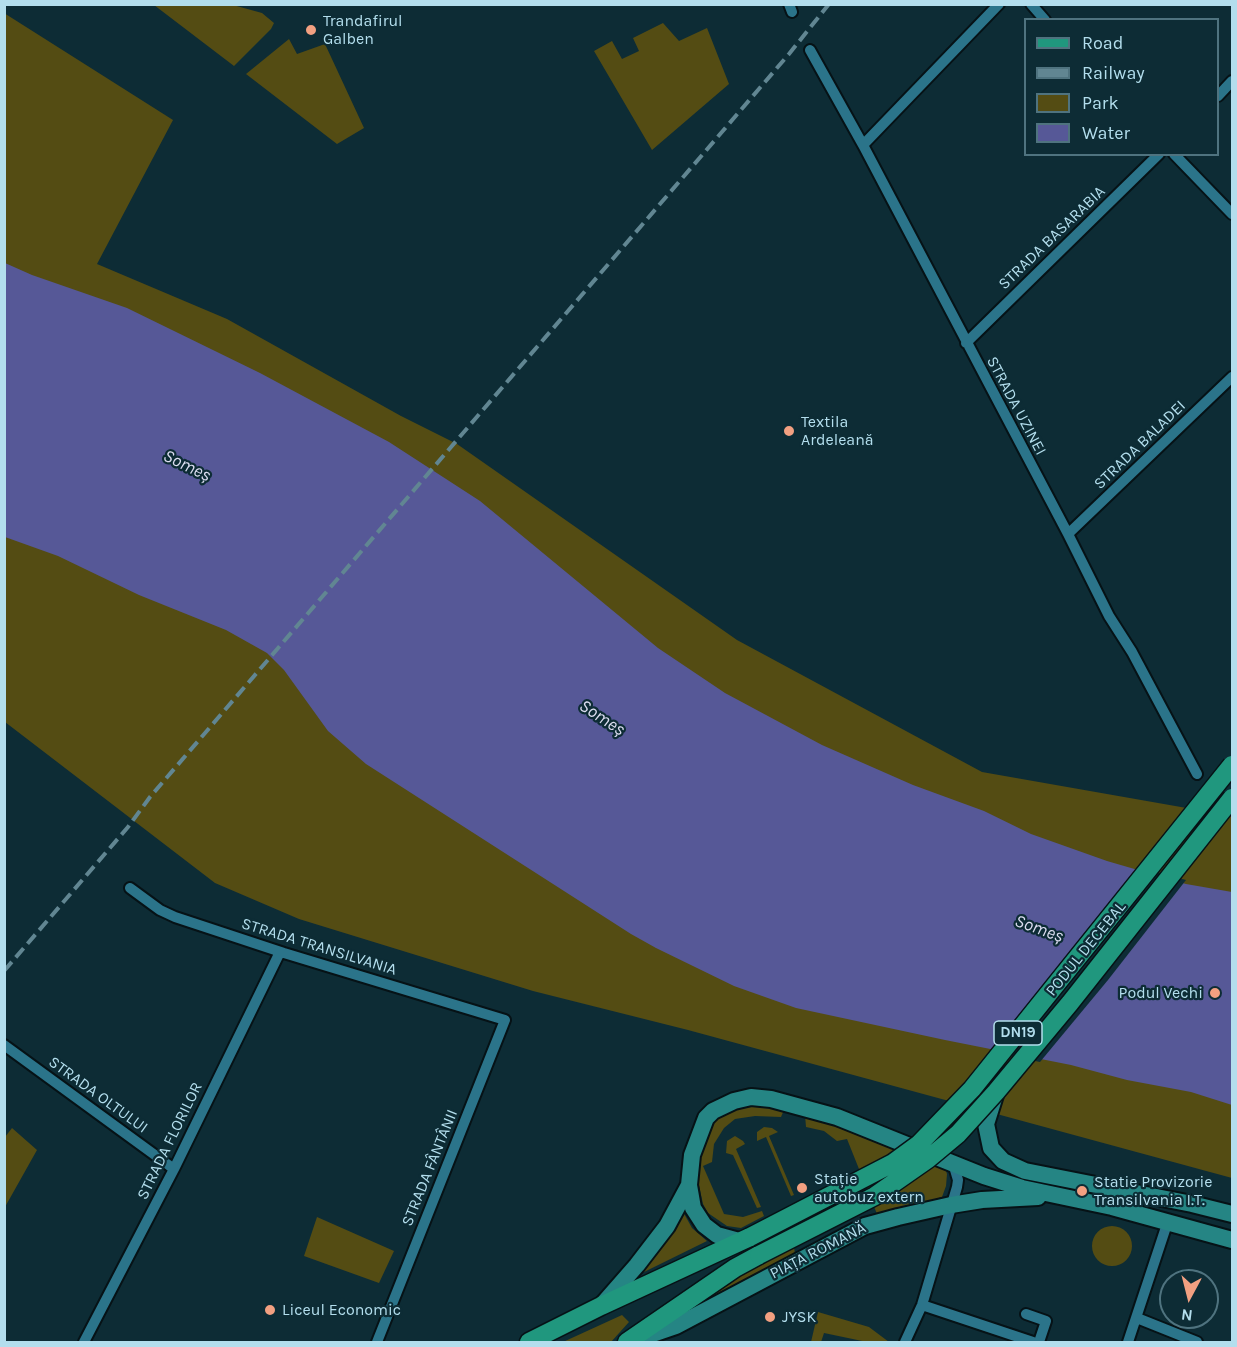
<!DOCTYPE html>
<html>
<head>
<meta charset="utf-8">
<style>
  body { margin:0 }
  #map { position:relative; width:1237px; height:1347px; overflow:hidden; background:#0d2c35; font-family:Karla,sans-serif }
  canvas { display:block }
  .frame { position:absolute; inset:0; border:6px solid #b3deed; pointer-events:none }
  .legend { position:absolute; left:1024px; top:18px; width:195px; height:138px; box-sizing:border-box; background:#0d2c35; border:2px solid #4f737f; margin:0; padding:8px 10px; list-style:none; font-size:18px; color:#b3deed }
  .legend li { display:flex; align-items:center; gap:12px; height:30px }
  .legend b { width:30px; border:2px solid #4f737f }
  .north { position:absolute; left:1159px; top:1269px; width:60px; height:60px; box-sizing:border-box; background:#0d2c35; border:2px solid #4f737f; border-radius:50%; rotate:187deg; font-size:16px; font-weight:700; line-height:24px; text-align:center; color:#b3deed }
  .north::after { content:''; display:block; margin:auto; width:21px; height:27px; background:#f2a081; clip-path:polygon(50% 0,100% 100%,50% 72%,0 100%) }
</style>
</head>
<body>
<div id="map">
<canvas width="1237" height="1347"></canvas>
<div class="frame"></div>
<ul class="legend">
<li><b style="height:8px;background:#20977e"></b>Road</li>
<li><b style="height:8px;background:#618692"></b>Railway</li>
<li><b style="height:16px;background:#544c13"></b>Park</li>
<li><b style="height:16px;background:#565897"></b>Water</li>
</ul>
<div class="north">N</div>
</div>
<script>
const context = document.querySelector('canvas').getContext('2d');
context.lineJoin = 'round';
function fill(path, color) { context.fillStyle = color; context.fill(path, 'evenodd'); }
const poly = rows => new Path2D(rows.map(r => 'M' + r).join(''));
function strokePath(path, color, width, dash) { context.strokeStyle = color; context.lineWidth = width; context.lineCap = dash ? 'butt' : 'round'; context.setLineDash(dash || []); context.stroke(path); }
function label(font, color, halo, rows, align = 'center') {
  context.font = font + ' Karla,sans-serif'; context.lineWidth = 4.5; context.setLineDash([]); context.textBaseline = 'middle'; context.strokeStyle = halo; context.fillStyle = color; for (const [text, x, y, turn = 0] of rows) {
    context.save(); context.translate(x, y); context.rotate((+turn || 0) * Math.PI / 180); context.textAlign = isNaN(turn) ? turn : align; if (halo) context.strokeText(text, 0, 0); context.fillText(text, 0, 0); context.restore();
  }
}
fill(poly([
  [154,5,233,5,262,13,274,23,271,29,234,66],
  [4,13,173,120,97,264,227,319,401,416,457,444,737,640,982,772,1232,816,1232,1178,688,1030,533,991,299,919,215,883,5,722],
  [663,23,679,41,707,28,729,84,652,150,594,51,612,41,622,59,639,51,633,38],
  [289,39,297,54,325,44,364,128,337,144,246,74],
  [759,1102,784,1110,781,1117,755,1116,735,1119,724,1128,714,1144,712,1162,703,1166,724,1214,743,1217,762,1211,764,1216,741,1228,727,1226,708,1213,703,1204,698,1181,701,1146,719,1114,731,1107],
  [805,1115,945,1168,947,1174,946,1186,942,1197,883,1216,877,1214,847,1139,837,1141,824,1131,806,1127],
  [764,1127,772,1128,778,1132,769,1136,794,1195,791,1196,766,1137,757,1141,757,1132],
  [12,1128,37,1150,5,1207,5,1137],
  [735,1136,743,1141,745,1144,736,1149,761,1207,757,1208,733,1155,726,1153,727,1141],
  [682,1210,692,1228,707,1241,642,1273],
  [317,1217,394,1251,379,1283,304,1256],
  '1092 1246a20 20 0 1 1 40 0a20 20 0 1 1-40 0Z',
  [794,1247,795,1254,693,1309,692,1304,761,1262],
  [818,1312,869,1327,889,1342,867,1342,824,1333,821,1342,811,1342],
  [622,1315,629,1322,611,1342,563,1342]
]), '#544c13');
fill(poly([
  [5,263,32,275,127,308,260,373,389,442,480,501,658,648,725,693,822,745,913,785,984,811,1031,834,1107,861,1186,884,1232,892,1232,1105,1191,1092,1127,1080,1071,1065,945,1040,796,1008,734,986,656,948,631,934,366,764,328,731,284,670,267,653,226,630,139,595,58,556,5,537]
]), '#565897');
fill(poly([
  [1138,867,1186,880,1108,980,1040,1062,990,1052]
]), '#0d2c35');
const street = poly([
  [789,4,792,12],
  [1031,4,1045,20],
  [810,50,863,145,1068,534,1109,616,1132,652,1197,774],
  [1218,96,1232,81],
  [863,145,999,4],
  [1174,154,1232,214],
  [966,343,1159,154],
  [1068,534,1232,377],
  [130,888,160,910,175,917,284,953,505,1020,377,1342],
  [4,1045,174,1169],
  [922,1305,1033,1342],
  [1026,1314,1046,1321,1039,1342],
  [1137,1318,1197,1342],
  [84,1342,174,1169,280,952],
  [905,1342,922,1305,957,1187,958,1180,953,1163],
  [1128,1342,1168,1221]
]);
const secondary = poly([
  [996,1092,986,1124,991,1148,1003,1161,1025,1171,1192,1204,1232,1214],
  [739,1241,717,1235,704,1225,693,1208,689,1185,692,1155,706,1118,713,1111,734,1101,751,1097,771,1099,837,1117,984,1176,1022,1188,1112,1207,1232,1240],
  [602,1305,637,1265,667,1226,689,1185],
  [635,1340,676,1326,865,1226,898,1217,951,1205,982,1200,1038,1197]
]);
const primary = poly([
  [529,1342,601,1306,750,1237],
  [627,1342,735,1268,759,1255]
]);
strokePath(street, '#061216', 14);
strokePath(secondary, '#061216', 20);
strokePath(primary, '#061216', 21);
strokePath(street, '#2b748a', 10);
strokePath(secondary, '#258584', 16);
strokePath(primary, '#20977e', 18);
strokePath(poly([
  [4,971,128,827,150,797,789,54,829,4]
]), '#618692', 4, [12, 6]);
const primaryBridge = poly([
  [750,1237,893,1163,919,1144,972,1089,1232,765],
  [759,1255,875,1196,928,1159,958,1134,996,1092,1070,1003,1232,798]
]);
strokePath(primaryBridge, '#061216', 21, []);
strokePath(primaryBridge, '#20977e', 18);
for (const [x, y, r, color] of [
  [311,30,6,"#f2a081"],
  [789,431,6,"#f2a081"],
  [1215,993,6,"#f2a081"],
  [802,1188,6,"#f2a081"],
  [1082,1191,6,"#f2a081"],
  [270,1310,6,"#f2a081"],
  [770,1317,6,"#f2a081"]
]) { const dot = new Path2D(); dot.arc(x, y, r, 0, 2 * Math.PI); context.fillStyle = color; context.fill(dot); strokePath(dot, '#0d2c35', 2); }
for (const [x, y, w] of [
  [1018,1033,48]
]) { const box = new Path2D(); box.roundRect(x - w / 2, y - 12, w, 24, 4.5); context.fillStyle = '#0d2c35'; context.fill(box); strokePath(box, '#b3deed', 1.5); }
label('bold 15px', '#b3deed', null, [
  ["DN19",1018,1033]
]);
label('16px', '#b3deed', '#0d2c35', [
  ["Trandafirul",323,21],
  ["Galben",323,39],
  ["Textila",801,422],
  ["Ardeleană",801,440],
  ["Podul Vechi",1203,993,"right"],
  ["Stație",814,1179],
  ["autobuz extern",814,1197],
  ["Statie Provizorie",1094,1182],
  ["Transilvania I.T.",1094,1200],
  ["Liceul Economic",282,1310],
  ["JYSK",782,1317]
], 'left');
label('16px', '#b3deed', '#0d2c35', [
  ["STRADA BASARABIA",1052,238,-44],
  ["STRADA UZINEI",1016,406,62],
  ["STRADA BALADEI",1140,445,-44],
  ["STRADA TRANSILVANIA",319,947,17],
  ["PODUL DECEBAL",1086,949,-51],
  ["STRADA OLTULUI",98,1095,36],
  ["STRADA FLORILOR",170,1141,-64],
  ["STRADA FÂNTÂNII",430,1168,-68],
  ["PIAȚA ROMANĂ",818,1251,-27]
]);
label('italic 18px', '#dbddf0', '#0d2c35', [
  ["Someș",187,466,26],
  ["Someș",602,718,33],
  ["Someș",1039,929,20]
]);
</script>
</body>
</html>
